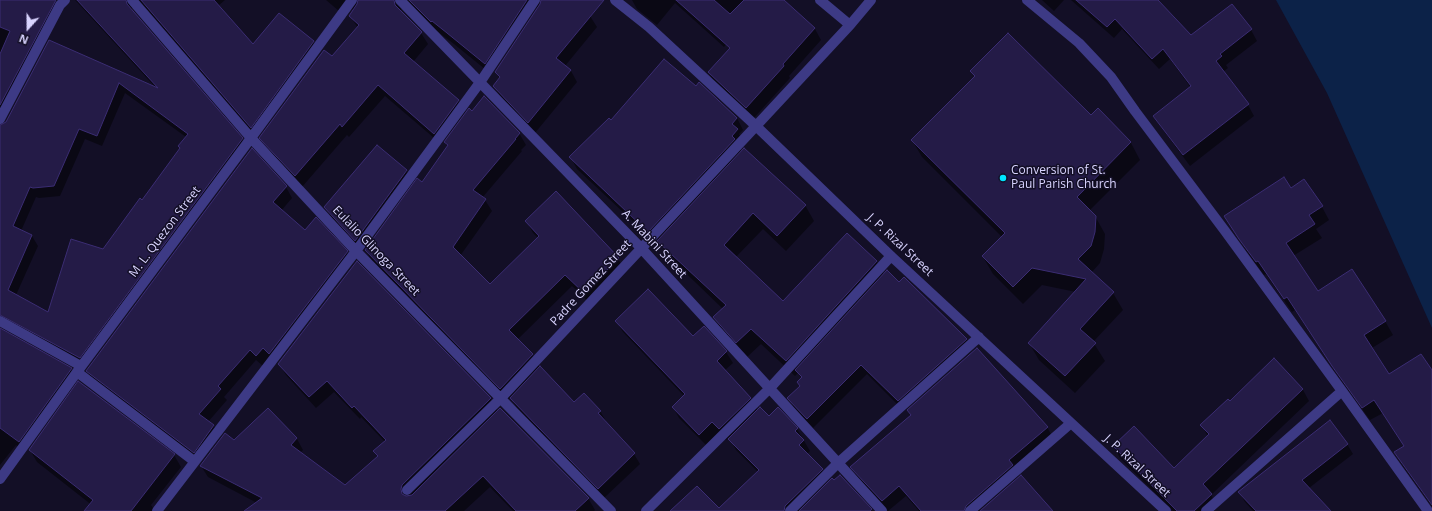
<!DOCTYPE html>
<html>
<head>
<meta charset="utf-8">
<style>
  body { margin:0 }
  #map { position:relative; width:1432px; height:511px; overflow:hidden; background:#130f26; font-family:"Open Sans",sans-serif }
  canvas { display:block }
  .north { position:absolute; left:8px; top:8px; width:40px; height:40px; -webkit-text-stroke:3px #130f26; paint-order:stroke; rotate:201deg; font-size:11px; font-weight:700; line-height:16px; text-align:center; color:#d9d4ff }
  .north::after { content:''; display:block; margin:auto; width:14px; height:18px; background:#d9d4ff; clip-path:polygon(50% 0,100% 100%,50% 72%,0 100%) }
</style>
</head>
<body>
<div id="map">
<canvas width="1432" height="511"></canvas>
<div class="north">N</div>
</div>
<script>
const context = document.querySelector('canvas').getContext('2d');
context.lineJoin = 'round';
function fill(path, color) { context.fillStyle = color; context.fill(path, 'evenodd'); }
const poly = rows => new Path2D(rows.map(r => 'M' + r).join(''));
function strokePath(path, color, width, dash) { context.strokeStyle = color; context.lineWidth = width; context.lineCap = dash ? 'butt' : 'round'; context.setLineDash(dash || []); context.stroke(path); }
function label(font, color, halo, rows, align = 'center') {
  context.font = font + ' "Open Sans",sans-serif'; context.lineWidth = 3; context.setLineDash([]); context.textBaseline = 'middle'; context.strokeStyle = halo; context.fillStyle = color; for (const [text, x, y, turn = 0] of rows) {
    context.save(); context.translate(x, y); context.rotate((+turn || 0) * Math.PI / 180); context.textAlign = isNaN(turn) ? turn : align; if (halo) context.strokeText(text, 0, 0); context.fillText(text, 0, 0); context.restore();
  }
}
fill(poly([
  [1276,0,1432,0,1432,328,1327,93]
]), '#0c2248');
fill(poly([
  [0,0,67,0,0,126,7,123,50,41,156,88,75,0,225,0,218,6,253,45,313,42,319,52,257,137,144,6,137,3,133,6,131,11,242,139,248,149,86,367,6,324,0,328],
  [125,93,186,137,181,149,143,201,104,250,48,313,16,295,38,246,32,236,21,231,36,197,39,198,60,196,85,139,102,146],
  [326,0,571,0,590,16,597,27,565,66,571,71,577,82,535,133,501,98,494,86,500,79,496,72,541,5,536,8,491,74,454,44,438,32,438,33,405,5,400,11,421,33,428,44,413,62,458,100,465,112,441,144,385,96,349,137,347,135,302,187,267,149,261,138,358,28,350,16,354,10,352,9,346,17],
  [632,0,763,0,724,47,675,3,657,25,637,9],
  [1042,0,1064,0,1054,11],
  [1071,0,1143,0,1191,36,1232,5,1251,30,1257,41,1226,65,1228,68,1223,72,1248,105,1254,116,1190,166,1161,127,1154,116,1191,88,1170,59,1159,69,1122,29,1114,38],
  [793,9,815,29,821,40,789,76,790,78,753,119,715,84,709,73],
  [972,71,1091,116,1098,110,1131,143,1140,160,1089,211,1095,216,1105,234,1104,249,1100,263,1091,273,1113,293,1123,310,1093,342,1105,361,1075,393,1039,360,1029,343,1076,292,1042,285,1023,304,993,274,983,257,1002,237,922,157,912,140,975,77],
  [696,87,737,118,743,130,739,134,743,141,738,147,742,152,805,205,814,221,786,251,763,229,736,257,783,302,847,234,877,262,884,275,899,283,967,339,972,349,903,410,867,374,813,428,794,408,789,398,801,387,802,379,798,373,795,376,761,344,746,358,723,333,714,317,723,309,668,256,658,239,655,242,577,169,571,158,611,122],
  [473,112,519,133,526,145,521,150,522,151,482,198,485,200,492,211,460,256,490,285,538,238,533,233,527,222,556,193,618,259,625,270,591,304,572,286,517,340,532,355,539,366,574,404,600,411,606,421,605,422,634,454,640,464,604,498,517,408,510,397,507,400,372,262,366,250,422,184,448,147,445,142],
  [377,146,407,171,413,182,362,251,332,219,326,208],
  [286,187,292,198,281,211,305,232,347,252,353,263,276,364,270,358,263,366,256,360,224,397,227,400,208,422,214,426,220,437,200,463,94,382,87,371],
  [1291,189,1322,207,1329,220,1316,229,1322,238,1293,256,1317,292,1385,321,1393,335,1372,348,1389,375,1432,371,1432,506,1403,466,1395,453,1405,446,1383,413,1370,420,1341,380,1295,310,1292,312,1266,274,1264,275,1248,253,1233,229],
  [357,262,491,399,498,412,588,498,595,510,594,511,513,511,490,487,464,511,247,511,257,503,208,477,201,466,234,442,268,409,297,439,303,450,300,453,345,486,378,457,375,451,385,442,361,417,360,419,334,392,316,408,286,375,279,364],
  [616,321,693,338,703,327,726,352,733,363,724,371,750,398,758,411,769,418,797,429,810,451,807,454,822,470,828,480,798,511,672,511,719,510,758,472,736,450,729,437,726,440,719,433,706,445,679,418,673,407,684,396,623,332],
  [0,330,71,369,77,379,25,452,16,445,0,465],
  [1274,360,1303,390,1309,401,1211,495,1217,506,1212,511,1173,511,1120,458,1114,447,1174,469,1208,437,1202,425,1230,402],
  [908,411,1047,427,1053,438,1015,471,1018,476,978,511,919,511,906,496,888,511,857,477,851,467,911,416],
  [1347,444,1353,454,1309,488,1328,511,1253,511,1245,502,1239,492],
  [30,450,174,455,181,467,151,505,155,511,96,511,93,506,37,462]
]), '#0007');
const building = poly([
  [0,0,56,0,0,105,0,54,10,31,0,27,0,0],
  [77,0,126,0,127,4,243,138,80,358,0,315,0,125,6,122,49,40,158,88,77,0],
  [119,83,188,134,178,146,180,148,142,200,140,198,103,249,71,239,48,312,8,290,32,235,13,226,30,187,33,188,54,186,79,129,97,136,119,83],
  [141,0,214,0,253,44,279,13,314,41,251,128,141,0],
  [358,0,394,0,395,5,422,32,404,53,459,100,434,134,378,85,342,127,340,124,295,176,259,138,324,50,332,56,359,25,349,16,357,4,358,0],
  [409,0,527,0,485,64,447,33,432,21,431,22,409,0],
  [541,0,604,0,556,58,571,70,528,123,493,86,500,77,495,72,540,4,541,0],
  [676,0,714,0,730,14,744,0,784,0,815,28,783,64,784,66,746,108,708,72,730,48,676,0],
  [1076,0,1158,0,1191,35,1232,4,1252,29,1220,54,1222,56,1216,61,1249,104,1183,155,1153,116,1191,86,1163,49,1152,59,1115,19,1107,27,1076,0],
  [1008,33,1091,115,1098,108,1131,142,1077,197,1096,216,1095,232,1091,246,1078,259,1114,292,1080,329,1096,343,1065,376,1028,343,1086,279,1032,268,1013,287,982,256,1005,233,911,140,975,76,970,71,1008,33],
  [664,59,696,86,699,82,737,118,732,124,738,129,732,136,735,139,648,232,569,157,609,118,611,120,664,59],
  [484,96,520,133,515,139,516,139,473,190,486,199,453,247,490,284,539,236,525,221,556,191,619,258,584,293,565,275,509,330,533,354,500,389,365,250,417,178,422,182,448,145,444,142,469,108,472,111,484,96],
  [377,145,407,170,355,241,324,207,377,145],
  [252,148,287,186,273,202,305,230,316,217,348,251,269,354,263,348,256,356,250,350,218,386,221,389,199,414,214,425,194,453,86,371,252,148],
  [744,148,806,205,777,236,753,213,724,245,783,301,847,233,877,261,786,361,751,329,736,343,713,317,726,305,657,241,744,148],
  [1284,177,1291,188,1304,179,1323,206,1309,215,1315,224,1286,243,1318,291,1352,269,1386,321,1364,335,1389,374,1421,354,1432,370,1432,505,1394,452,1404,446,1374,400,1362,408,1332,366,1287,297,1284,299,1258,261,1256,262,1239,239,1224,216,1284,177],
  [357,261,491,398,402,485,401,489,402,494,406,496,412,495,500,408,589,498,575,511,516,511,483,476,445,511,244,511,262,498,200,466,225,433,234,440,268,408,297,438,291,445,345,485,378,456,373,451,386,440,354,406,352,408,327,381,309,397,278,364,357,261],
  [887,270,899,282,904,277,967,339,898,401,861,365,807,419,787,398,800,386,797,382,802,377,795,370,887,270],
  [648,289,693,336,704,326,727,351,717,361,751,398,719,429,712,422,699,435,672,407,685,394,615,321,648,289],
  [0,328,72,368,19,442,0,428,0,328],
  [977,348,1048,427,1009,460,1013,465,966,506,964,511,921,511,899,486,882,501,850,467,911,415,907,410,977,348],
  [1274,358,1303,389,1203,484,1212,494,1194,511,1177,511,1113,446,1134,426,1174,468,1209,434,1200,425,1228,399,1230,401,1274,358],
  [540,366,574,402,584,393,601,411,598,413,635,453,598,489,510,398,540,366],
  [78,381,175,454,131,511,84,511,93,500,29,450,78,381],
  [760,407,769,416,778,407,798,428,795,431,804,440,799,445,823,469,785,506,784,511,670,511,697,486,719,508,759,470,728,439,760,407],
  [1330,420,1348,444,1302,480,1331,511,1256,511,1238,492,1330,420],
  [840,475,872,509,870,511,799,511,832,478,834,480,840,475],
  [1021,475,1053,511,980,511,1021,475]
]);
fill(building, '#241b47');
strokePath(building, '#3b2d73', 1);
strokePath(poly([
  [132,0,251,138,356,251,611,511],
  [400,0,641,248,882,511],
  [615,0,649,27,756,126,891,256,1166,511],
  [820,0,850,25],
  [1027,0,1079,43,1111,77,1135,111,1225,231,1342,391,1428,511],
  [0,119,60,5,65,0],
  [0,321,81,366],
  [77,372,194,461],
  [0,479,77,372,251,138,352,0],
  [407,490,501,398,756,126,850,25,871,0],
  [157,511,356,251,481,81,535,0],
  [646,511,769,389,891,256],
  [790,511,838,463,979,337],
  [970,511,1071,423],
  [1206,511,1342,391]
]), '#3d3a85', 10);
for (const [x, y, r, color] of [
  [1003,178,4,"#00e5ff"]
]) { const dot = new Path2D(); dot.arc(x, y, r, 0, 2 * Math.PI); context.fillStyle = color; context.fill(dot); strokePath(dot, '#130f26', 1.5); }
label('12px', '#d9d4ff', '#130f26', [
  ["Conversion of St.",1011,171],
  ["Paul Parish Church",1011,185]
], 'left');
label('12px', '#d9d4ff', '#130f26', [
  ["M. L. Quezon Street",165,232,-53],
  ["A. Mabini Street",654,244,47],
  ["J. P. Rizal Street",900,245,43],
  ["Eulalio Glinoga Street",376,251,46],
  ["Padre Gomez Street",591,283,-47],
  ["J. P. Rizal Street",1137,466,43]
]);
</script>
</body>
</html>
